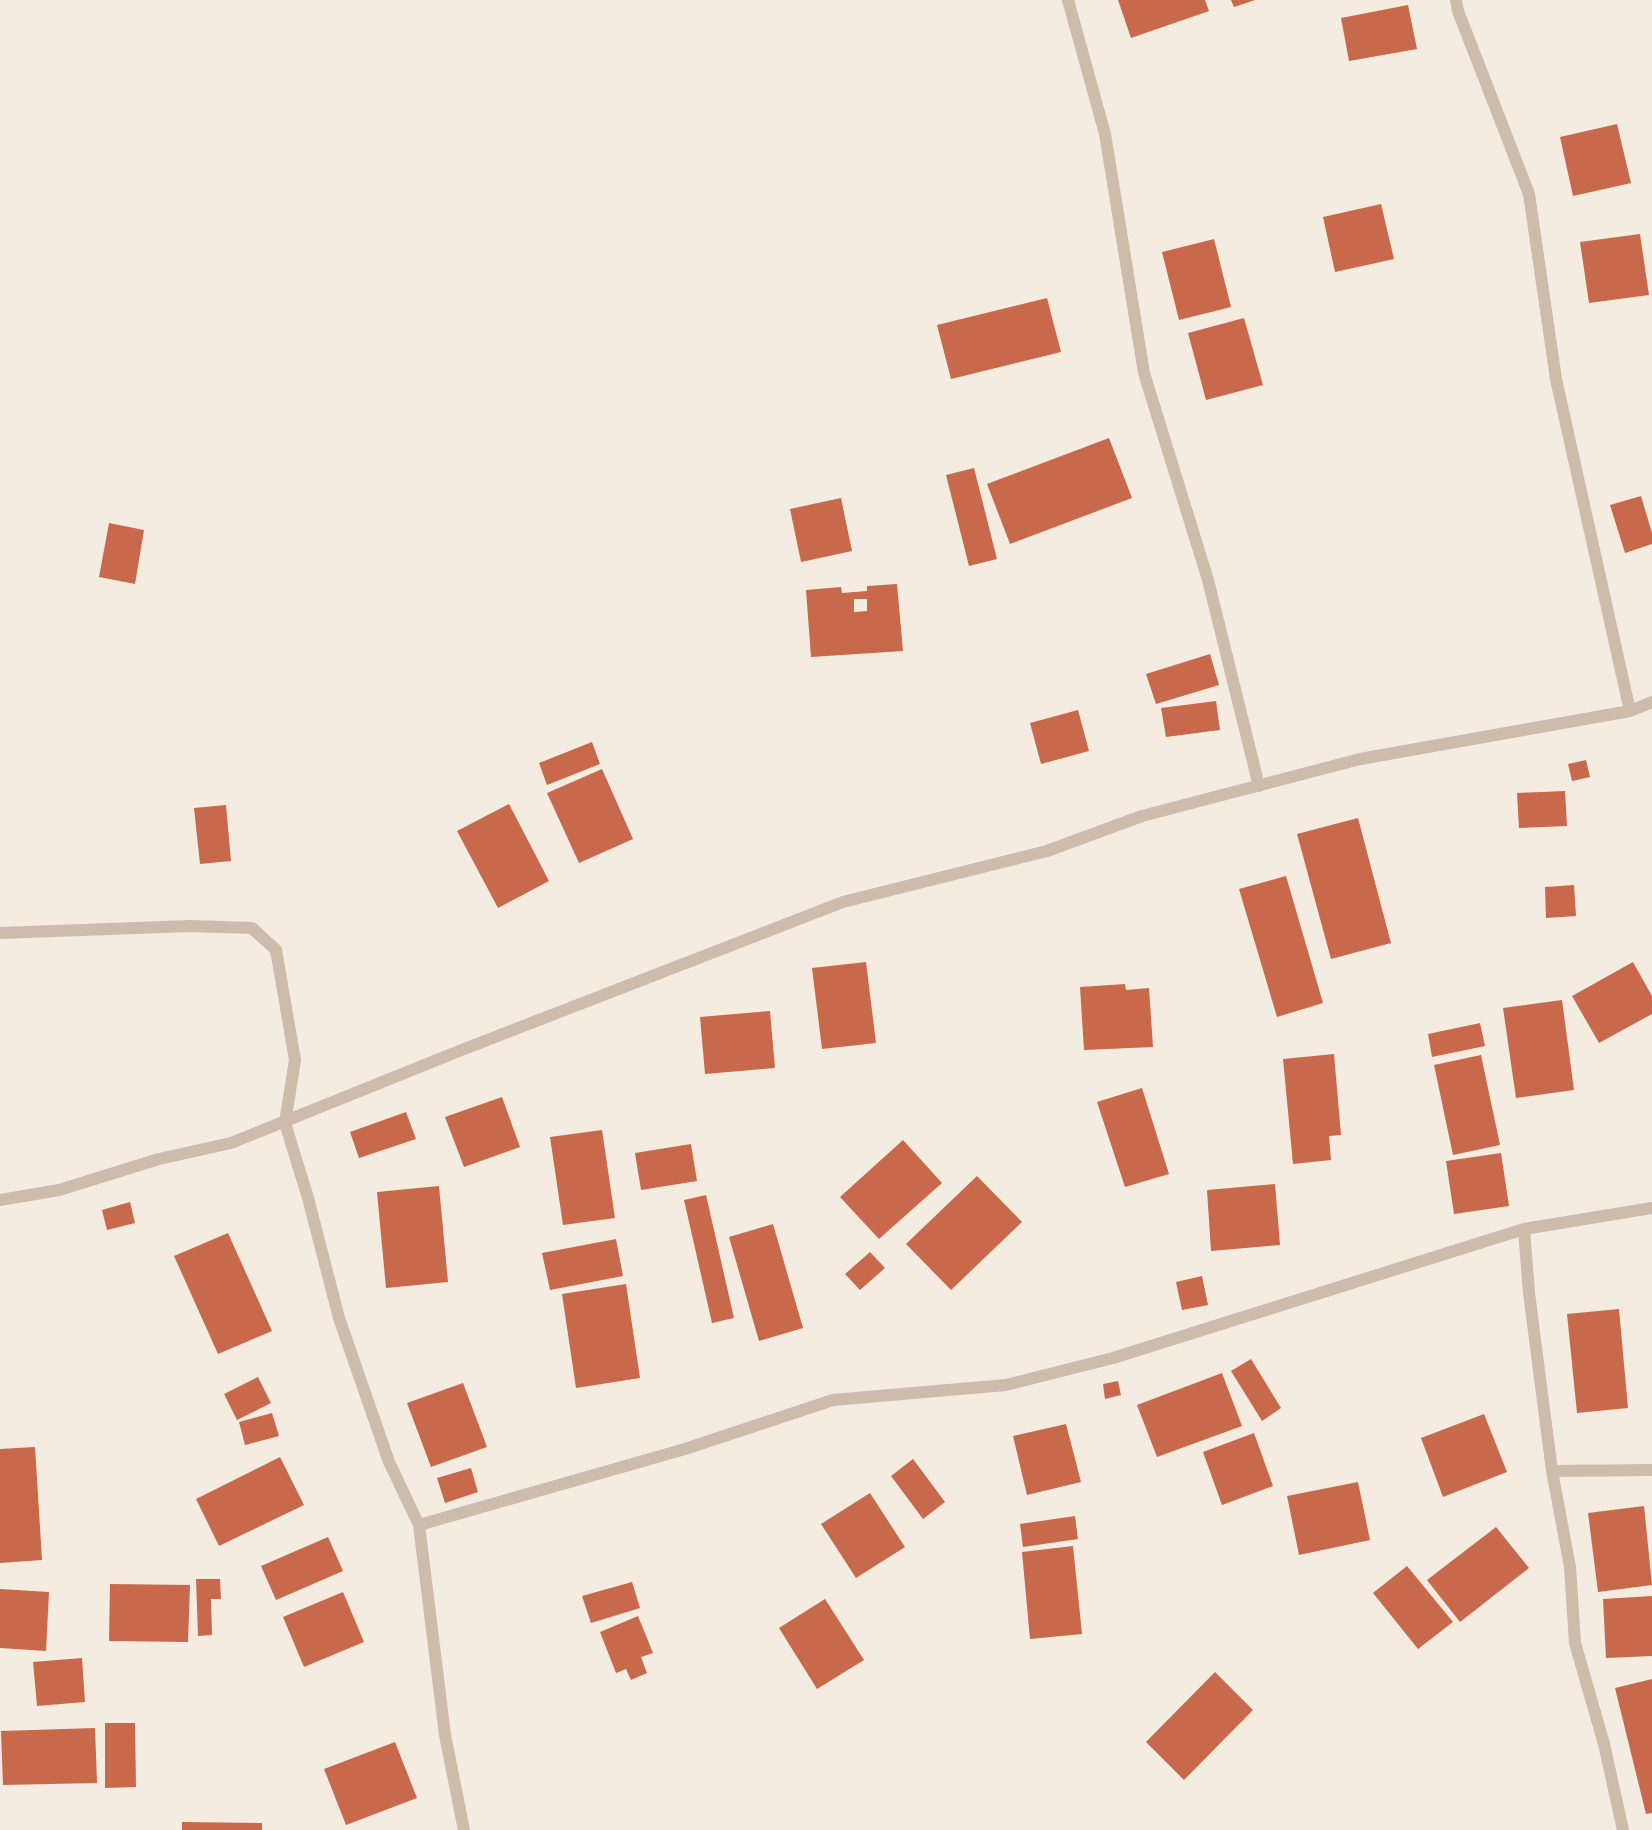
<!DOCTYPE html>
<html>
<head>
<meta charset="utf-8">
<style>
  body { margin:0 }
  canvas { display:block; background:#f4ebe1 }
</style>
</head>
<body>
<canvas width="1652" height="1830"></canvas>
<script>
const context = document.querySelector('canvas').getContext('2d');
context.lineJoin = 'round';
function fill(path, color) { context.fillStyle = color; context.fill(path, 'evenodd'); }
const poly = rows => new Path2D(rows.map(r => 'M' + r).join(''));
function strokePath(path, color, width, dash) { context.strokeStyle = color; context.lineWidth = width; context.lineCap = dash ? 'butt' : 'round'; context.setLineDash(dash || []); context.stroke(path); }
fill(poly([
  [1118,0,1205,0,1209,11,1131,38],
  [1231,0,1255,0,1234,7],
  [1408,5,1417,49,1349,61,1341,18],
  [1617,124,1631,183,1573,196,1560,137],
  [1381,204,1394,259,1335,272,1323,217],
  [1640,234,1649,295,1589,303,1580,242],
  [1214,239,1231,307,1179,320,1162,252],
  [1047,298,1061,352,951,379,937,325],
  [1244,318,1263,385,1206,400,1188,333],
  [1109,438,1132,498,1010,544,987,484],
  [974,468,997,559,969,566,946,475],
  [1641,496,1652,533,1652,544,1625,553,1610,505],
  [841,498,852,551,801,562,790,509],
  [109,523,144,530,135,584,99,577],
  [897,584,903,651,811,657,806,590,841,587,842,593,867,591,867,586],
  [854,599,867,599,867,611,854,612],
  [1210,654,1219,685,1156,704,1146,674],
  [1216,701,1220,730,1166,737,1161,708],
  [1078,710,1089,751,1041,764,1030,723],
  [592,742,600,764,547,785,539,763],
  [1586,760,1590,777,1572,781,1568,764],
  [602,769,633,839,579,863,547,793],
  [1565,791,1567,826,1519,828,1517,793],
  [509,804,549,881,498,908,457,831],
  [226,805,231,861,200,864,194,808],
  [1358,818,1391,943,1331,959,1297,834],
  [1286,876,1323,1003,1277,1017,1239,889],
  [1574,885,1576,916,1546,918,1545,887],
  [866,962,876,1043,822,1049,812,968],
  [1633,962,1652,996,1652,1014,1599,1043,1572,996],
  [1125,984,1126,990,1149,988,1153,1047,1084,1050,1080,987],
  [1562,1000,1574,1090,1516,1098,1503,1008],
  [770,1011,775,1068,705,1074,700,1017],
  [1480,1023,1485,1046,1432,1057,1428,1034],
  [1334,1054,1341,1135,1329,1136,1331,1160,1293,1164,1283,1059],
  [1481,1055,1500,1145,1453,1155,1434,1065],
  [1142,1088,1169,1174,1125,1187,1097,1102],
  [502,1097,520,1147,464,1167,445,1117],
  [406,1112,416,1139,359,1158,350,1132],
  [602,1130,615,1218,563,1225,550,1137],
  [903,1140,942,1183,879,1239,840,1197],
  [691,1144,697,1181,641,1190,635,1153],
  [1501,1153,1509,1206,1454,1214,1446,1161],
  [977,1176,1022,1222,951,1290,906,1244],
  [1275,1184,1280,1245,1211,1251,1207,1190],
  [439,1186,448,1282,386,1288,377,1192],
  [706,1195,734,1318,712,1323,684,1200],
  [130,1202,135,1223,107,1230,102,1210],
  [773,1224,803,1328,759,1341,729,1237],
  [228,1233,272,1331,218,1354,174,1256],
  [616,1239,623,1276,550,1290,542,1253],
  [870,1252,885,1268,860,1290,845,1274],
  [1202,1276,1208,1305,1182,1310,1176,1282],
  [626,1284,640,1378,576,1388,562,1294],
  [1619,1309,1628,1408,1577,1413,1567,1314],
  [1251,1359,1281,1408,1262,1421,1231,1371],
  [1222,1373,1242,1426,1157,1457,1137,1405],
  [258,1377,271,1403,237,1420,224,1394],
  [1118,1381,1121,1395,1105,1399,1103,1384],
  [463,1383,487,1447,431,1467,407,1403],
  [272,1413,279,1436,245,1445,239,1422],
  [1484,1414,1507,1472,1443,1497,1421,1438],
  [1066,1424,1081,1482,1027,1495,1013,1436],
  [1254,1433,1273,1486,1222,1505,1203,1452],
  [35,1447,42,1560,0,1563,0,1449],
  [280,1457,304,1505,219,1546,196,1499],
  [913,1459,945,1502,923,1519,891,1476],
  [471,1468,478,1492,445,1503,437,1478],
  [1358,1482,1370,1540,1299,1555,1287,1496],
  [870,1493,905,1547,856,1578,821,1524],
  [1644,1506,1652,1585,1598,1592,1588,1513],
  [1075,1516,1078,1539,1023,1547,1020,1524],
  [1496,1527,1529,1568,1460,1622,1427,1580],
  [328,1537,343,1571,276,1600,261,1566],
  [1073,1546,1082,1634,1030,1639,1022,1552],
  [1407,1566,1453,1622,1418,1649,1373,1593],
  [196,1579,220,1579,221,1599,211,1599,212,1635,198,1636],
  [632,1582,640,1608,591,1623,582,1596],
  [110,1584,190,1585,188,1642,109,1641],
  [0,1589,49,1592,46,1651,0,1648],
  [343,1592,364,1642,304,1667,283,1617],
  [1652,1596,1652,1656,1606,1658,1603,1599],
  [825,1599,864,1660,817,1689,779,1628],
  [638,1616,653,1653,641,1657,647,1673,631,1680,626,1669,616,1673,600,1632],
  [82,1658,85,1702,37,1706,33,1662],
  [1215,1672,1253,1710,1184,1780,1146,1742],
  [1652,1679,1652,1813,1646,1814,1615,1688],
  [105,1723,135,1723,136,1787,105,1788],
  [95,1728,97,1783,3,1785,1,1731],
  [395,1742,417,1798,346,1825,324,1769],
  [182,1822,262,1823,262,1830,182,1830]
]), '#c8694b');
strokePath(poly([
  [1068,0,1105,134,1144,373,1208,580,1259,786],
  [1456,0,1458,11,1529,194,1556,379,1630,711],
  [0,933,190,926,252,928,276,950,295,1060,285,1123,308,1198,339,1318,389,1462,419,1525,445,1735,464,1830],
  [0,1200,59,1190,159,1159,231,1143,459,1051,843,902,1047,851,1142,816,1360,759,1630,711,1652,702],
  [1524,1229,1529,1293,1552,1471,1570,1567,1575,1643,1604,1744,1623,1830],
  [1552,1471,1652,1470],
  [419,1525,685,1449,833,1400,1006,1385,1113,1358,1524,1229,1652,1208]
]), '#cdbbac', 12);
</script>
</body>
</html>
